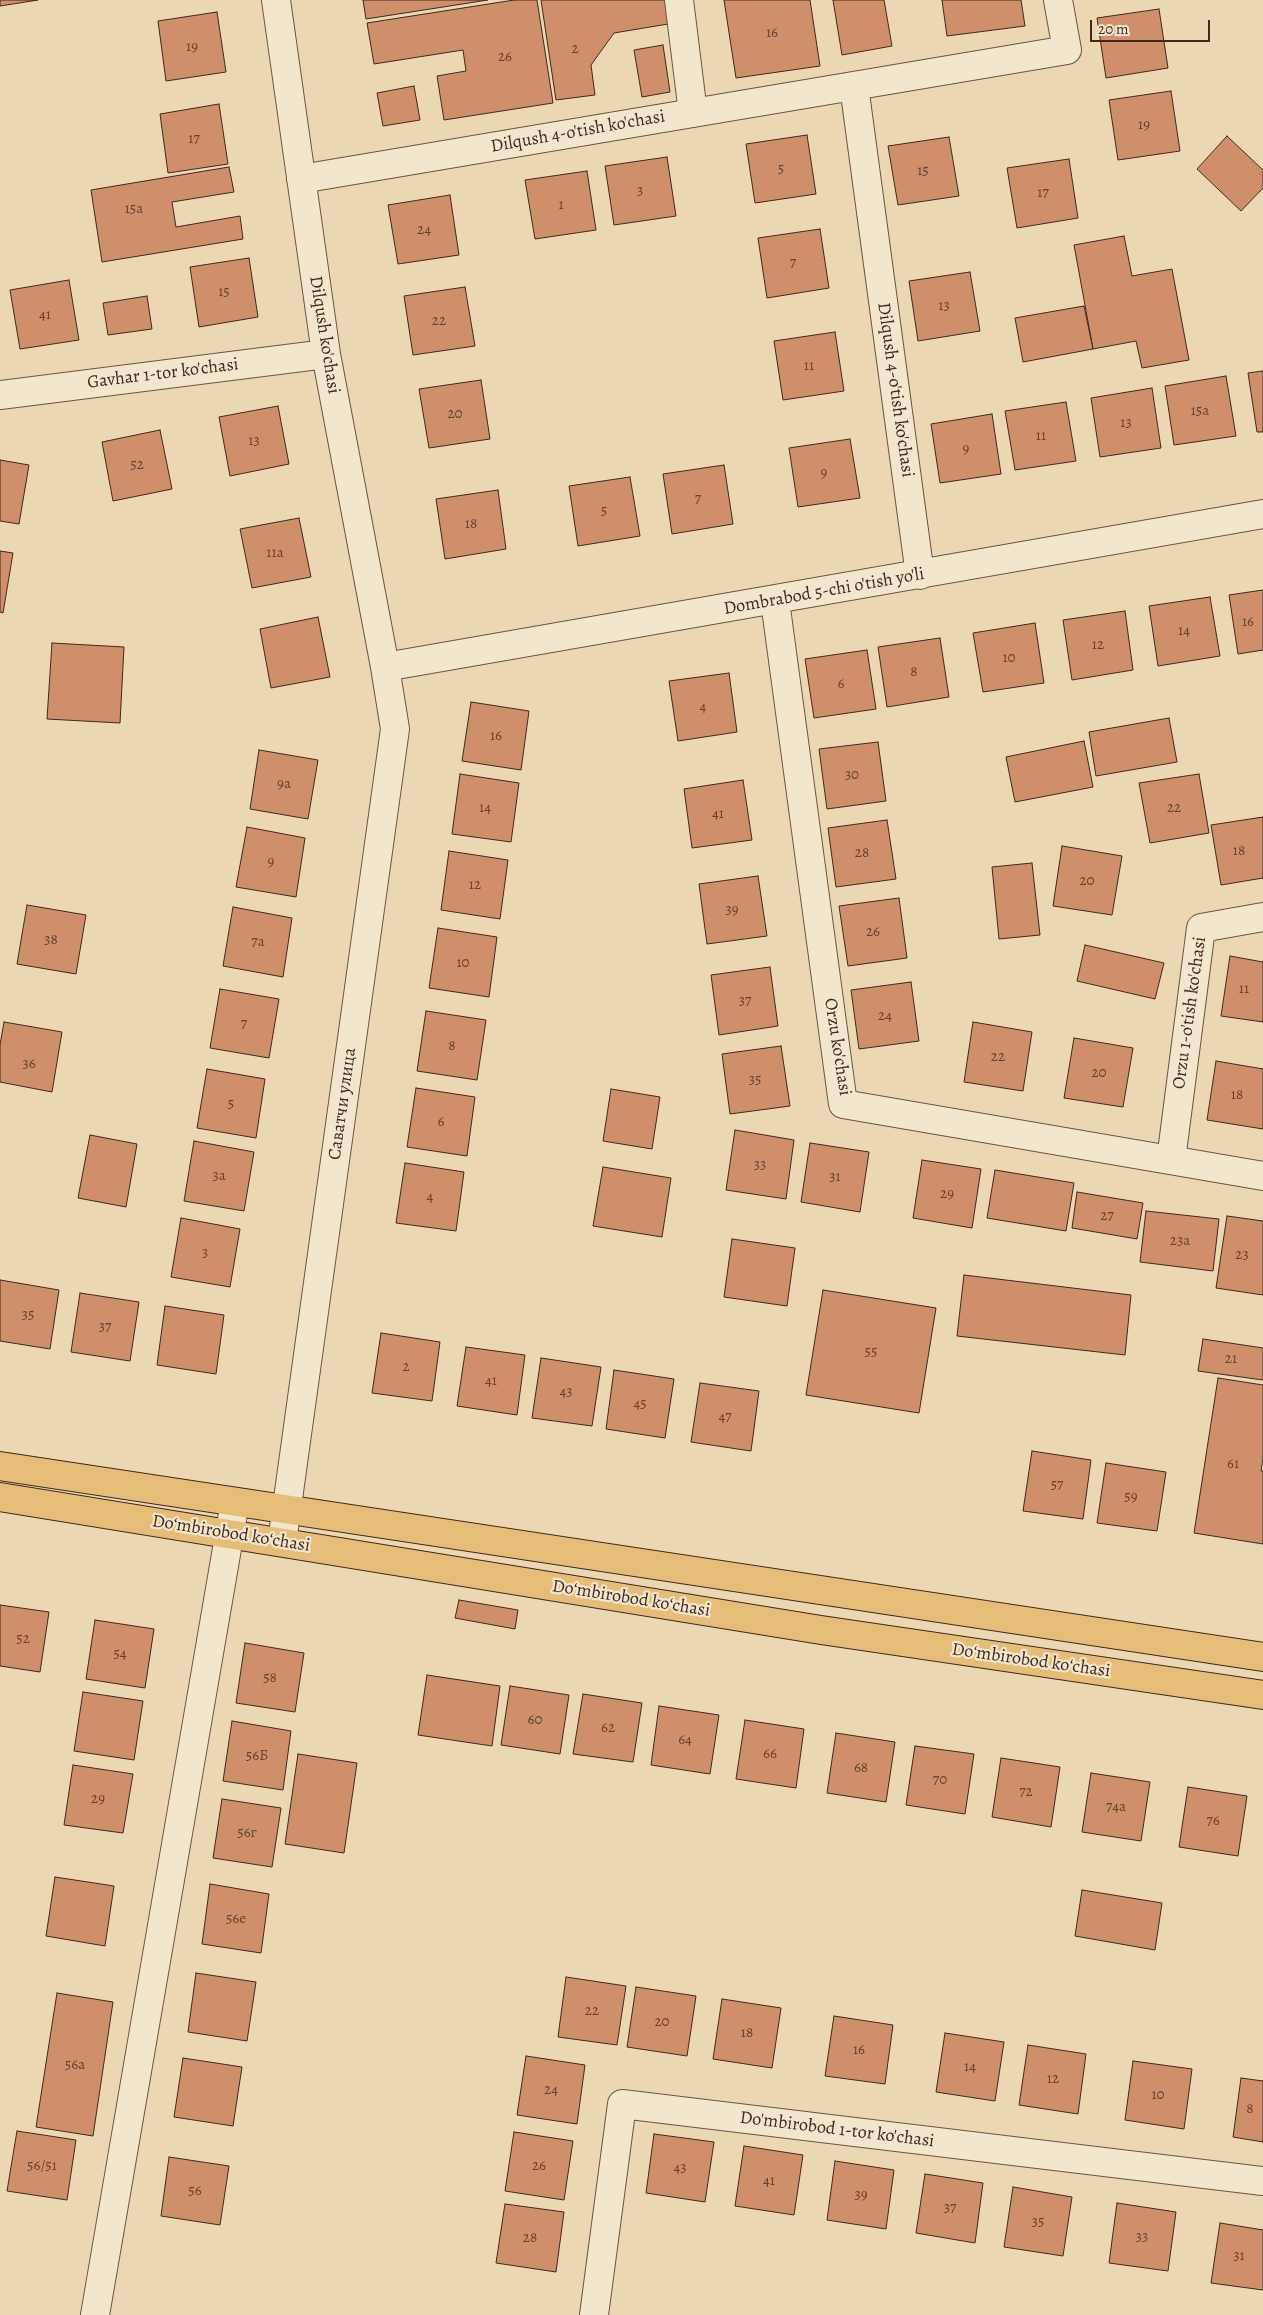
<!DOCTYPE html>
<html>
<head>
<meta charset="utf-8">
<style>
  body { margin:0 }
  #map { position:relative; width:1263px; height:2315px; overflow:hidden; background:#ebd8b2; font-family:Alegreya,serif }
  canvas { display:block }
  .scale { position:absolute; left:1090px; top:20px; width:120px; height:22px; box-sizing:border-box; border:2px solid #42271d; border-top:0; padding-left:6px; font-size:15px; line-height:18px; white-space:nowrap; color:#42271d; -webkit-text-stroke:4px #f2e6cd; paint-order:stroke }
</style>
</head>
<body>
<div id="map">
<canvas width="1263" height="2315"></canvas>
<div class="scale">20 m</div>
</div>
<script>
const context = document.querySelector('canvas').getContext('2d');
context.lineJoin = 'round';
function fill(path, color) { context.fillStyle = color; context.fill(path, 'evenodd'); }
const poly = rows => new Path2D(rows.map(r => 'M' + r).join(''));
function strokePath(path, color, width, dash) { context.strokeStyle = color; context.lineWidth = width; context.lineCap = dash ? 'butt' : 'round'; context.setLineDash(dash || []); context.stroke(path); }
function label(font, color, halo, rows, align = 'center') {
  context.font = font + ' Alegreya,serif'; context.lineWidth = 4.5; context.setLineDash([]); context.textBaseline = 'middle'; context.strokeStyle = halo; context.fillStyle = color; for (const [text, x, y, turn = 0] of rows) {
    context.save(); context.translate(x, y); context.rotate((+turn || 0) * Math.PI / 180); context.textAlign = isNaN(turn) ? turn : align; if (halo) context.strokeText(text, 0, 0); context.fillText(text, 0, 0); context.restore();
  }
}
const building = poly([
  [0,0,38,0,0,6,0,0],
  [363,0,488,0,366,19,363,0],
  [514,0,537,0,553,103,444,120,437,76,466,71,463,50,374,64,367,23,514,0],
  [541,0,672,0,674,23,614,33,591,65,595,95,556,100,541,0],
  [724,0,810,0,820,66,736,78,724,0],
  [833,0,884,0,892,46,842,55,833,0],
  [942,0,1021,0,1025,26,947,36,942,0],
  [1159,9,1168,68,1106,78,1097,18,1159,9],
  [217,12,226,72,166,81,158,21,217,12],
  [663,45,670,92,642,97,634,50,663,45],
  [414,86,420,120,383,126,377,93,414,86],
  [1171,91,1180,151,1118,160,1109,100,1171,91],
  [219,104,228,164,168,173,160,114,219,104],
  [807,135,816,194,755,203,746,144,807,135],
  [1227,136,1263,170,1263,188,1241,211,1197,169,1227,136],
  [949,137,959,196,898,205,888,146,949,137],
  [667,157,676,216,614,225,605,166,667,157],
  [1069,159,1078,218,1017,228,1007,168,1069,159],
  [229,167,234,192,172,202,176,227,240,216,243,239,102,262,91,190,229,167],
  [587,171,596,230,535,239,525,180,587,171],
  [450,195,459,255,398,264,388,205,450,195],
  [820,229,829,288,767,298,758,238,820,229],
  [1124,236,1132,276,1172,269,1189,360,1142,368,1136,341,1093,349,1074,245,1124,236],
  [249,258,258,317,199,327,190,267,249,258],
  [970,272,980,331,918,341,909,281,970,272],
  [69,280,79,340,20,349,10,290,69,280],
  [465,287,475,346,413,355,404,296,465,287],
  [147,296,152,329,108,335,103,303,147,296],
  [1084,306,1093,349,1023,362,1015,318,1084,306],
  [835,332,844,391,783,400,774,341,835,332],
  [1263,371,1263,432,1257,432,1248,373,1263,371],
  [1226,376,1236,436,1174,445,1165,386,1226,376],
  [481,380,490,439,429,448,419,389,481,380],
  [1152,388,1161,448,1100,457,1091,398,1152,388],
  [1066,402,1076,461,1015,470,1005,411,1066,402],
  [278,406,289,464,230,476,219,417,278,406],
  [992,414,1001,474,940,483,931,424,992,414],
  [160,430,172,489,113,501,102,442,160,430],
  [850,439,860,498,798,507,789,448,850,439],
  [0,460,29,465,19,524,0,521,0,460],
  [724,465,733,524,672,534,663,474,724,465],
  [630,477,640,536,578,546,569,486,630,477],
  [498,490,506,549,445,559,436,499,498,490],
  [299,518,311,577,252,588,240,529,299,518],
  [0,551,13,553,3,613,0,612,0,551],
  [1263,590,1263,650,1238,654,1229,595,1263,590],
  [1210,597,1220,656,1158,666,1149,606,1210,597],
  [1125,611,1133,670,1072,680,1063,620,1125,611],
  [318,617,330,677,271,688,260,629,318,617],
  [1035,623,1044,683,983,692,973,633,1035,623],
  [940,638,949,697,887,707,878,647,940,638],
  [52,643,124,647,120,723,47,719,52,643],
  [867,650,876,709,814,718,805,659,867,650],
  [729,673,737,732,678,741,669,681,729,673],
  [471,702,529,711,521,770,462,761,471,702],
  [1169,718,1177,762,1096,776,1089,732,1169,718],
  [1084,741,1093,787,1015,802,1006,757,1084,741],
  [878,742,886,801,827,809,819,749,878,742],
  [259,750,318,760,308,819,250,809,259,750],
  [460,774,519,783,511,842,452,834,460,774],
  [1199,774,1209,833,1150,843,1139,783,1199,774],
  [743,780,752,840,692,848,684,789,743,780],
  [1263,817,1263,878,1221,885,1211,825,1263,817],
  [887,820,896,879,836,887,828,828,887,820],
  [247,827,305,838,296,897,236,887,247,827],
  [1062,846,1122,856,1112,915,1053,906,1062,846],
  [449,851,508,860,500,919,441,910,449,851],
  [1032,863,1040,935,999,939,992,867,1032,863],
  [758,876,767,936,707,944,699,884,758,876],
  [899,898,907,958,848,966,839,906,899,898],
  [27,905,86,915,76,974,17,964,27,905],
  [233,907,292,918,283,977,223,966,233,907],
  [438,928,497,937,489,997,429,988,438,928],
  [1085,945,1164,963,1155,999,1077,981,1085,945],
  [1230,956,1263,962,1263,1022,1221,1016,1230,956],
  [770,967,778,1026,719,1035,711,975,770,967],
  [911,982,919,1041,859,1049,851,990,911,982],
  [220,989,279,999,269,1058,210,1048,220,989],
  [426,1011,486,1020,477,1080,417,1071,426,1011],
  [4,1022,62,1032,52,1092,0,1082,0,1045,4,1022],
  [973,1022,1032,1032,1023,1091,964,1082,973,1022],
  [1074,1038,1133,1048,1123,1107,1064,1098,1074,1038],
  [781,1046,790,1106,730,1114,722,1054,781,1046],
  [1216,1061,1263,1069,1263,1129,1207,1120,1216,1061],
  [207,1069,265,1079,256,1138,197,1128,207,1069],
  [416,1088,475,1097,467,1156,407,1147,416,1088],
  [611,1089,660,1097,652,1149,603,1141,611,1089],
  [735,1130,794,1140,786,1199,726,1190,735,1130],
  [90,1135,137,1144,126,1207,78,1198,90,1135],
  [194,1141,254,1152,244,1211,184,1201,194,1141],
  [810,1143,869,1152,860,1212,801,1202,810,1143],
  [922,1160,981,1169,972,1228,913,1218,922,1160],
  [405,1163,464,1172,456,1231,396,1223,405,1163],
  [603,1167,671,1178,662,1237,593,1226,603,1167],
  [995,1170,1074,1183,1066,1231,987,1218,995,1170],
  [1077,1192,1143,1203,1137,1239,1072,1228,1077,1192],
  [1146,1211,1219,1219,1213,1271,1140,1262,1146,1211],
  [1227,1216,1263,1221,1263,1295,1216,1288,1227,1216],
  [181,1218,240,1229,230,1287,171,1277,181,1218],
  [732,1239,795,1248,787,1306,724,1297,732,1239],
  [964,1275,1131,1295,1125,1355,957,1336,964,1275],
  [0,1280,59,1290,50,1349,0,1341,0,1280],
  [823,1290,936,1308,919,1413,806,1395,823,1290],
  [80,1293,139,1302,130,1361,71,1352,80,1293],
  [165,1306,224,1315,216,1374,157,1365,165,1306],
  [381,1333,440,1342,432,1401,372,1393,381,1333],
  [1203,1339,1263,1348,1263,1380,1198,1371,1203,1339],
  [466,1347,525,1355,517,1415,457,1406,466,1347],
  [541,1358,601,1367,592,1426,532,1418,541,1358],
  [614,1370,674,1379,665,1438,606,1429,614,1370],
  [1218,1378,1263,1385,1263,1458,1261,1471,1263,1471,1263,1544,1194,1533,1218,1378],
  [700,1383,759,1391,751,1451,691,1442,700,1383],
  [1032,1451,1091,1460,1083,1519,1023,1511,1032,1451],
  [1106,1463,1166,1472,1157,1531,1097,1523,1106,1463],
  [459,1600,518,1610,515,1629,455,1618,459,1600],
  [0,1605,49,1612,40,1672,0,1666,0,1605],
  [95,1620,154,1629,145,1688,86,1679,95,1620],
  [245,1643,304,1653,295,1712,236,1703,245,1643],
  [427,1675,500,1686,492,1746,418,1735,427,1675],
  [510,1686,569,1695,560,1754,501,1745,510,1686],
  [83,1692,143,1701,134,1760,74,1751,83,1692],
  [583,1694,642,1703,633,1762,573,1754,583,1694],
  [659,1706,719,1715,710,1774,651,1765,659,1706],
  [745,1720,804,1729,796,1788,736,1779,745,1720],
  [232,1721,291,1731,283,1790,223,1781,232,1721],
  [836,1733,895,1742,886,1802,827,1793,836,1733],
  [915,1746,974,1754,965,1814,906,1805,915,1746],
  [298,1754,357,1763,344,1853,285,1844,298,1754],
  [1001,1758,1060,1767,1051,1827,992,1817,1001,1758],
  [73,1765,133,1774,123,1833,64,1825,73,1765],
  [1091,1773,1150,1782,1141,1841,1082,1832,1091,1773],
  [1188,1787,1247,1796,1238,1856,1179,1847,1188,1787],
  [222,1799,281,1808,272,1867,213,1858,222,1799],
  [55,1877,114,1886,105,1946,46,1936,55,1877],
  [210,1884,269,1894,261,1953,202,1944,210,1884],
  [1082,1890,1162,1903,1155,1950,1075,1936,1082,1890],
  [196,1973,256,1982,247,2041,188,2032,196,1973],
  [566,1977,626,1986,617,2045,558,2037,566,1977],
  [636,1987,696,1996,687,2056,627,2047,636,1987],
  [57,1993,113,2002,93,2136,36,2127,57,1993],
  [722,1999,781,2008,772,2068,713,2059,722,1999],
  [834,2016,893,2025,885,2084,825,2076,834,2016],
  [945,2033,1004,2042,995,2101,936,2092,945,2033],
  [1028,2045,1086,2054,1078,2114,1019,2105,1028,2045],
  [526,2056,585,2065,577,2124,517,2115,526,2056],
  [183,2058,242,2067,233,2126,174,2117,183,2058],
  [1133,2061,1192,2069,1184,2129,1125,2120,1133,2061],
  [1241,2078,1263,2081,1263,2142,1233,2137,1241,2078],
  [17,2131,76,2140,67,2200,7,2191,17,2131],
  [514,2132,573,2141,564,2200,505,2191,514,2132],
  [654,2134,714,2142,705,2202,646,2193,654,2134],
  [744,2146,803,2155,794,2215,735,2206,744,2146],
  [169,2157,229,2166,220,2225,161,2216,169,2157],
  [835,2161,894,2170,886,2229,827,2220,835,2161],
  [925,2174,983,2183,975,2243,916,2233,925,2174],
  [1013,2187,1072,2197,1063,2256,1004,2247,1013,2187],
  [1117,2203,1176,2212,1168,2271,1109,2263,1117,2203],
  [505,2204,564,2212,556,2272,496,2263,505,2204],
  [1220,2223,1263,2230,1263,2290,1211,2283,1220,2223]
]);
fill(building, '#cf8f6b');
strokePath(building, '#42271d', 1);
const minor = poly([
  [276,0,326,354,385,667,395,729,282,1542],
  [679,0,693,113],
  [854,86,920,575],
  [301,179,1067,50,1058,0],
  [0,395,326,354],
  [775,601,843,1104,1263,1176],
  [385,667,1263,514],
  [1171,1160,1201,928,1263,917],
  [95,2315,235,1502],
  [594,2315,622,2104,1263,2181]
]);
const major = poly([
  [0,1466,1263,1657],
  [0,1497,821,1630,1263,1695]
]);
strokePath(minor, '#6c5342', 30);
strokePath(major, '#42271d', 30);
strokePath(minor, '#f2e6cd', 28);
strokePath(major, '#e6bc79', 28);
label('15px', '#654130', null, [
  ["16",772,33],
  ["19",192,47],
  ["2",575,49],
  ["26",505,57],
  ["19",1144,125],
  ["17",194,139],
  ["5",781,169],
  ["15",923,171],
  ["3",640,191],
  ["17",1043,193],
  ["1",561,205],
  ["15a",134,209],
  ["24",424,230],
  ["7",793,263],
  ["15",224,292],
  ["13",944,306],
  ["41",45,315],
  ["22",439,321],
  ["11",809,366],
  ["15a",1200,411],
  ["20",455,414],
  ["13",1126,423],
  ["11",1041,436],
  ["13",254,441],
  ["9",966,449],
  ["52",137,465],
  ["9",824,473],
  ["7",698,499],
  ["5",604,511],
  ["18",471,524],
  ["11a",275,553],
  ["16",1248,622],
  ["14",1184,631],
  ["12",1098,645],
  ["10",1009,658],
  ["8",914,672],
  ["6",841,684],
  ["4",703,707],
  ["16",496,736],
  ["30",852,775],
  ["9a",284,784],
  ["14",485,808],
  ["22",1174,808],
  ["41",718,814],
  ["18",1239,851],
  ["28",862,853],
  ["9",271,862],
  ["20",1087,881],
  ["12",475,885],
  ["39",732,910],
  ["26",873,932],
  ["38",51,940],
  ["7a",258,942],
  ["10",463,963],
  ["11",1244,989],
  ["37",745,1001],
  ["24",885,1016],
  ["7",244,1024],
  ["8",452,1046],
  ["22",998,1057],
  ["36",29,1064],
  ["20",1099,1073],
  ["35",755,1080],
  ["18",1237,1095],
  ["5",231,1104],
  ["6",441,1122],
  ["33",760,1165],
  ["3a",219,1176],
  ["31",835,1177],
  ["29",947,1194],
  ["4",430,1197],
  ["27",1107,1216],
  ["23a",1180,1241],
  ["3",205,1253],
  ["23",1242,1255],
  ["35",28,1315],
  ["37",105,1327],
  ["55",871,1352],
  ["21",1231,1359],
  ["2",406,1367],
  ["41",491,1381],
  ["43",566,1392],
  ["45",640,1404],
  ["47",725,1417],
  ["61",1233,1464],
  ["57",1057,1485],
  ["59",1131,1497],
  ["52",23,1639],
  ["54",120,1654],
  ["58",270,1678],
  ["60",535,1720],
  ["62",608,1728],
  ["64",685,1740],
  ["66",770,1754],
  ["56Б",257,1756],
  ["68",861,1768],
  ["70",940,1780],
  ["72",1026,1792],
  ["29",98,1799],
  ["74а",1116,1807],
  ["76",1213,1821],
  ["56г",247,1833],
  ["56е",236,1919],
  ["22",592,2011],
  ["20",662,2022],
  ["18",747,2033],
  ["16",859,2050],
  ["56а",75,2065],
  ["14",970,2067],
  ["12",1053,2079],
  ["24",551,2090],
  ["10",1158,2095],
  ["8",1250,2109],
  ["56/51",42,2166],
  ["26",539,2166],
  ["43",680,2168],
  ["41",769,2181],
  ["56",195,2191],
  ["39",861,2195],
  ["37",950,2208],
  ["35",1038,2222],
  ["33",1142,2237],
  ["28",530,2238],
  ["31",1239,2256]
]);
label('18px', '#42271d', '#f2e6cd', [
  ["Dilqush 4-o'tish ko'chasi",578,132,-10],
  ["Dilqush ko'chasi",324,335,81],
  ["Gavhar 1-tor ko'chasi",163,374,-7],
  ["Dilqush 4-o'tish ko'chasi",895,390,82],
  ["Dombrabod 5-chi o'tish yo'li",824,592,-10],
  ["Orzu 1-o'tish ko'chasi",1190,1013,-82],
  ["Orzu ko'chasi",837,1047,81],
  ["Саватчи улица",343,1104,-82],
  ["Doʻmbirobod koʻchasi",231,1534,9],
  ["Doʻmbirobod koʻchasi",631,1599,9],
  ["Doʻmbirobod koʻchasi",1031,1661,8],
  ["Do'mbirobod 1-tor ko'chasi",837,2130,7]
]);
</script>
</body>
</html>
